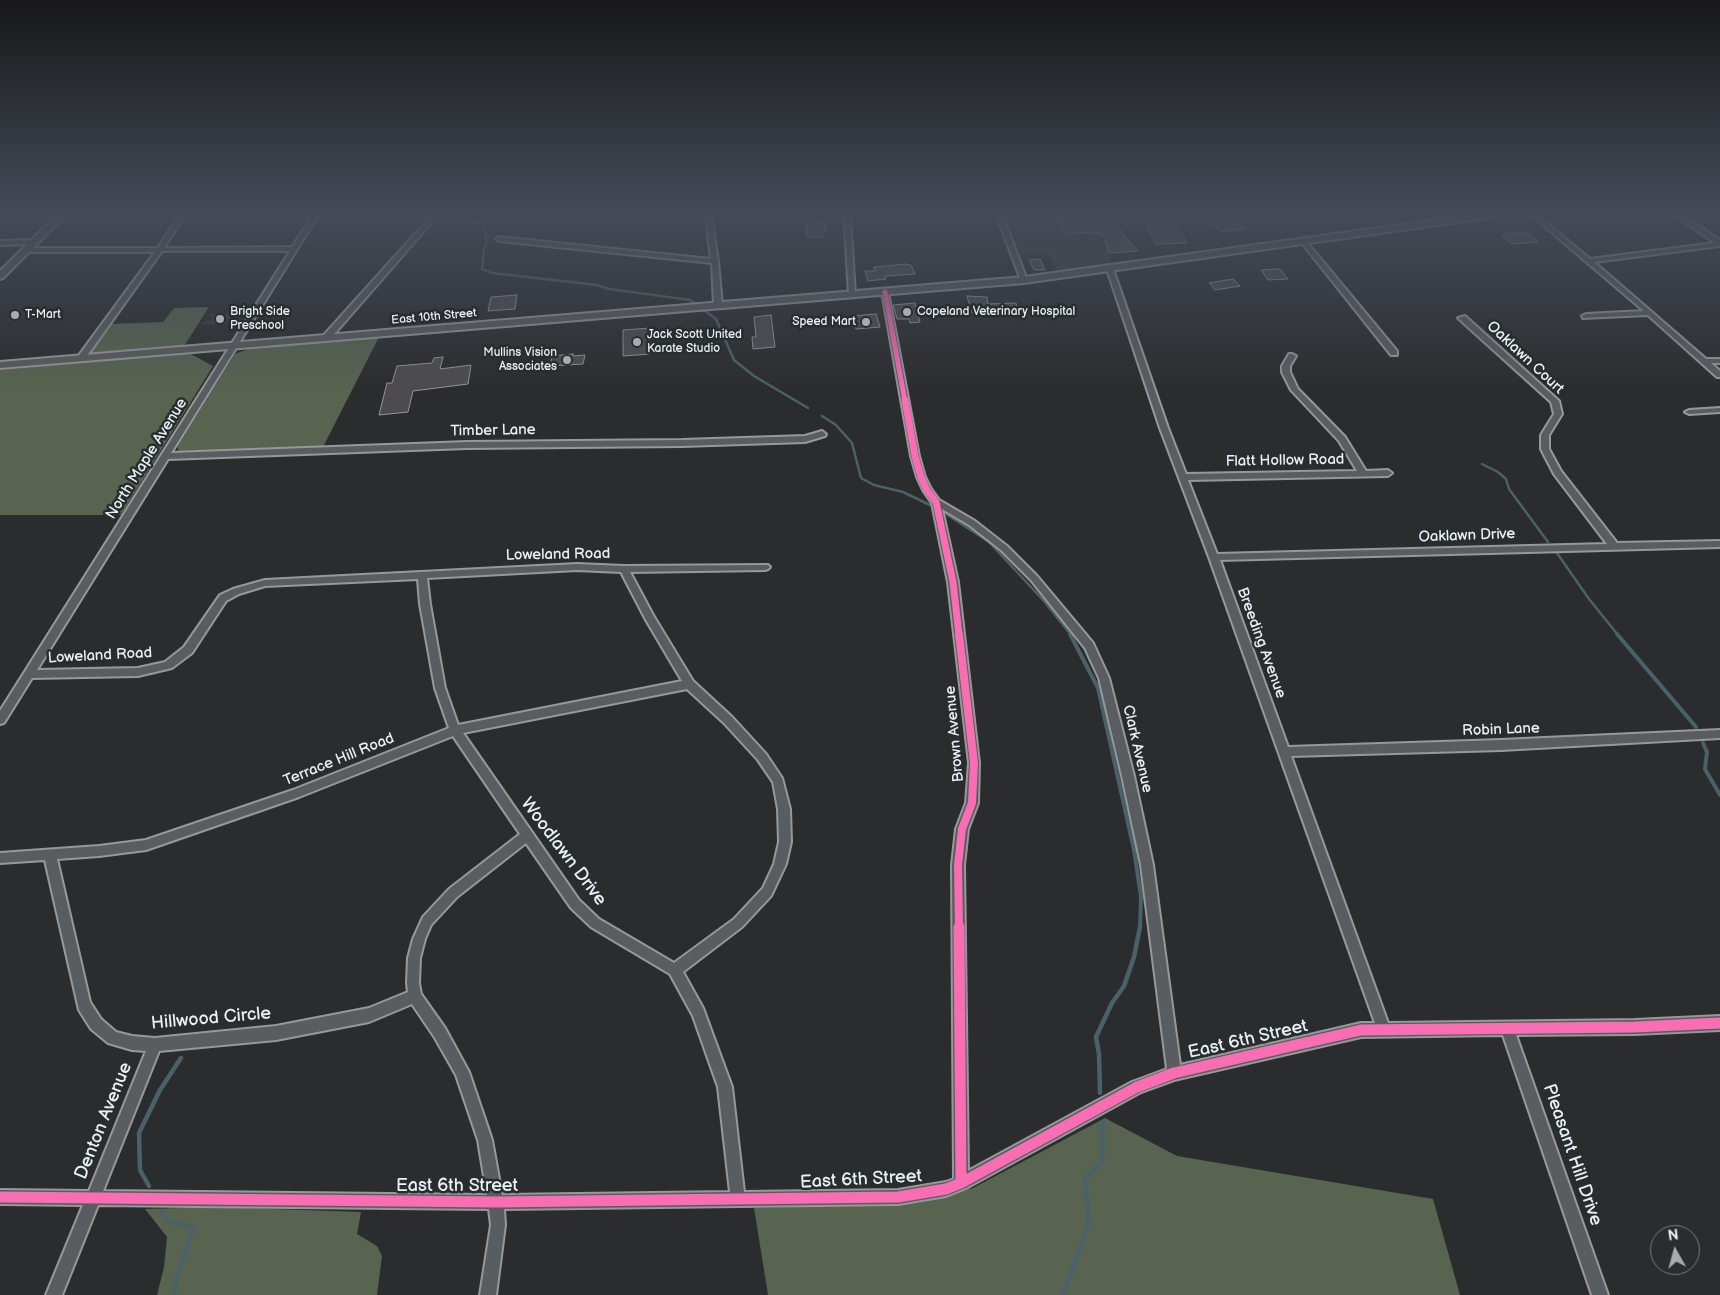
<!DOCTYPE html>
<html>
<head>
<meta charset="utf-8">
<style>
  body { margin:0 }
  #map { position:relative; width:1720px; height:1295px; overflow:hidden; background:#2b2c2d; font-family:"Balsamiq Sans",sans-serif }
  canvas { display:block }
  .north { position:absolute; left:1650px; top:1225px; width:50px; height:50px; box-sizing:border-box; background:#2a2d2e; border:1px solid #767b7f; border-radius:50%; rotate:353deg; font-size:14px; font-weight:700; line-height:20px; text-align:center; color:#e8f1f8 }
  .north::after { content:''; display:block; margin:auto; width:18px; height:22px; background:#a6acb1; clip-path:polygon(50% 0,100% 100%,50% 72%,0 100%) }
</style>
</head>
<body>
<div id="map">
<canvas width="1720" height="1295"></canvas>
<div class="north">N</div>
</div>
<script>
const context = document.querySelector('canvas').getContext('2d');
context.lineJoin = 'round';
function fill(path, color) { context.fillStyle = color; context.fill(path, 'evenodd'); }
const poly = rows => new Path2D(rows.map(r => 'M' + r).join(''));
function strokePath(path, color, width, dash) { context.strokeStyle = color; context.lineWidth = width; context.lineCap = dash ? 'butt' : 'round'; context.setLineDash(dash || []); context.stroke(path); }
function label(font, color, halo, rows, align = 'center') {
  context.font = font + ' "Balsamiq Sans",sans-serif'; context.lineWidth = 5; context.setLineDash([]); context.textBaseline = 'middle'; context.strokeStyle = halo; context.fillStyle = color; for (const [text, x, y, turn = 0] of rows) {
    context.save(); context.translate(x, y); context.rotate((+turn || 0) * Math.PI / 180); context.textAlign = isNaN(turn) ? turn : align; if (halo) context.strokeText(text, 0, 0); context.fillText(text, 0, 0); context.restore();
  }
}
fill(poly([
  [1074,214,1089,214,1100,232,1112,265,1057,272,1048,253,1018,256,1005,220],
  [228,312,236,312,226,324,201,325,204,321,211,320,213,317,208,317,211,313,226,315]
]), '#3b3a3f');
fill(poly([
  [209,307,184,346,87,354,109,324,163,322,174,308],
  [379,337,323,447,179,451,177,447,235,354,251,348],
  [189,353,213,366,121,515,0,515,0,370],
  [1105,1118,1177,1156,1433,1199,1460,1295,768,1295,754,1208,918,1203,973,1188],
  [216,1207,361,1212,357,1234,377,1246,382,1256,377,1295,157,1295,164,1267,167,1237,145,1209]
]), '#586450');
strokePath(poly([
  [424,214,429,216],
  [437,219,446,222,483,223,487,241,484,249,482,269,492,273,597,285,609,289,690,300,696,304],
  [704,310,716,319,734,360,754,376,808,408],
  [822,416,836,425,852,443,861,478,874,485,903,492,930,505],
  [1482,464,1498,472,1506,479,1509,489,1548,542],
  [946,514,989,542,1044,601,1071,635],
  [1557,553,1589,599,1618,635]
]), '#49626a', 2.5);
strokePath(poly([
  [1070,634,1098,688,1134,850,1141,897,1140,928],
  [1617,634,1696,727],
  [1703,743,1707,752,1705,769,1720,795]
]), '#49626a', 4);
strokePath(poly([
  [1100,1093,1099,1054,1096,1037,1112,1003,1124,986,1134,957,1140,927],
  [149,1186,140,1170,139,1133,160,1090,181,1058],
  [162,1212,167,1221,193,1227,175,1285,174,1295],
  [1063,1295,1089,1222,1085,1179,1102,1161,1103,1122]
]), '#49626a', 4.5);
const building = poly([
  [1089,215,1115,215,1120,222,1116,223,1125,237,1138,251,1109,253,1103,235,1090,232,1066,234,1056,218,1089,215],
  [1141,216,1171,216,1187,243,1156,244,1141,216],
  [1232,217,1245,229,1221,232,1209,220,1232,217],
  [825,223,826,232,823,232,823,237,807,237,806,224,825,223],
  [1507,233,1528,233,1538,242,1512,244,1502,235,1507,233],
  [1040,259,1045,270,1034,270,1029,260,1040,259],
  [906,264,911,265,915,274,885,276,886,279,868,281,865,271,875,271,874,267,906,264],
  [1280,269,1288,279,1268,280,1261,270,1280,269],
  [1233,279,1240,286,1215,290,1209,283,1233,279],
  [517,295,515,309,488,311,491,297,517,295],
  [967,296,987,297,988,304,1016,303,1018,315,972,313,967,296],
  [915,303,920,322,910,323,909,319,897,319,893,305,915,303],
  [876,314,880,327,856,329,852,316,876,314],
  [771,315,775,347,753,349,752,337,756,337,754,317,771,315],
  [650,328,650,354,623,356,623,330,650,328],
  [573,354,573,356,585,355,583,364,550,366,552,356,573,354],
  [443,357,440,369,471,365,468,384,413,391,408,412,379,415,387,383,392,383,397,366,432,363,434,358,443,357]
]);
fill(building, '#4d4b4f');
strokePath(building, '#96989a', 1);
const minor = poly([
  [180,214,186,214,164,248,292,247,313,214,319,214,171,453,467,442,682,440,805,436,822,431,826,434,825,436,805,442,682,446,467,448,168,459,37,670,138,668,165,662,184,647,220,595,233,589,265,580,577,564,624,566,768,565,770,567,768,569,765,570,630,572,653,615,693,681,732,717,766,754,782,778,790,809,791,842,786,864,771,896,742,927,683,972,703,1008,732,1087,744,1192,898,1190,946,1182,954,1179,952,865,956,829,966,803,969,763,948,582,932,503,923,490,917,477,911,456,882,292,883,291,888,292,919,456,925,477,931,489,939,500,975,521,1007,546,1037,576,1093,643,1109,678,1134,776,1153,865,1180,1065,1361,1023,1375,1023,1209,557,1160,428,1107,269,1110,267,1113,269,1168,428,1186,474,1357,471,1339,441,1291,390,1282,372,1282,366,1289,354,1292,354,1296,356,1290,366,1290,372,1298,389,1345,437,1366,471,1388,470,1392,473,1388,476,1188,480,1217,554,1607,544,1554,474,1541,449,1541,435,1554,414,1551,402,1458,318,1465,316,1559,401,1562,414,1549,435,1549,449,1561,471,1617,543,1720,541,1720,547,1220,560,1288,747,1501,740,1720,730,1720,738,1501,750,1291,756,1388,1023,1635,1020,1720,1016,1720,1030,1635,1034,1516,1035,1608,1295,1592,1295,1503,1035,1361,1037,1174,1080,1141,1092,966,1188,946,1196,898,1204,504,1209,505,1225,496,1295,480,1295,491,1225,489,1209,98,1205,62,1295,46,1295,83,1205,0,1204,0,1190,89,1191,146,1051,132,1050,108,1043,91,1029,79,1010,45,860,0,863,0,853,99,846,146,840,293,790,449,728,435,688,420,604,418,579,265,586,239,594,226,601,192,653,172,668,138,676,32,678,4,723,0,724,0,711,290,251,162,251,84,360,81,360,77,358,155,252,26,252,23,250,26,248,158,248,180,214],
  [942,509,969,525,1001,550,1031,580,1085,648,1099,678,1122,776,1141,865,1167,1069,1132,1082,968,1171,964,865,968,829,978,803,979,763,958,582,942,509],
  [577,570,621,572,646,620,682,681,458,725,445,688,430,604,427,578,577,570],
  [687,689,724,723,758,760,773,782,778,809,779,842,774,864,763,888,734,919,674,963,599,919,579,900,463,733,687,689],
  [453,736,520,834,449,889,423,917,413,939,408,958,407,983,408,992,369,1008,276,1026,155,1038,132,1036,116,1032,101,1019,90,1002,57,859,99,856,146,850,299,797,453,736],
  [526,843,571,908,591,927,670,974,693,1016,718,1087,730,1192,502,1195,492,1140,469,1072,445,1028,421,994,419,983,420,958,425,939,431,925,457,897,526,843],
  [412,1004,435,1038,456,1075,478,1140,487,1195,103,1191,159,1051,276,1040,369,1022,412,1004],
  [433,214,439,214,329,340,323,340,323,336,433,214],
  [705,214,711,214,718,261,722,305,718,307,714,305,712,263,499,241,496,239,499,237,711,259,705,214],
  [844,214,850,214,855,295,852,297,849,295,844,214],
  [996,214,1002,214,1027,280,1026,281,1021,280,996,214],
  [1530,214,1536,214,1590,259,1715,243,1673,214,1680,214,1720,240,1720,246,1594,262,1706,359,1720,359,1720,363,1711,363,1720,371,1720,377,1717,377,1648,315,1583,318,1582,316,1586,314,1644,311,1530,214],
  [0,241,34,240,37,242,34,244,0,245,0,241],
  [1302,241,1306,241,1397,351,1397,355,1391,355,1302,243,1302,241],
  [1720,408,1720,412,1689,414,1685,412,1689,410,1720,408]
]);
const major = poly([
  [58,214,67,214,3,278,0,279,0,271,58,214],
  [1479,214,1499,214,1495,217,1024,283,0,368,0,362,1024,277,1479,214]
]);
strokePath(minor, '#96989a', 4);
strokePath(major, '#96989a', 4);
fill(minor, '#5a5d60');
fill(major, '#5a5b5b');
strokePath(poly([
  [885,292,905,401]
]), '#f96db3', 5);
strokePath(poly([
  [905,400,915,456,921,477,927,490,936,502,953,582,959,635]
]), '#f96db3', 7);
strokePath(poly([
  [959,928,958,865,962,829,972,803,974,763,959,634]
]), '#f96db3', 8);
strokePath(poly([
  [959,927,961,1183],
  [0,1197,496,1202,898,1197,946,1189,961,1183,1137,1087,1174,1073,1361,1030,1635,1027,1720,1023]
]), '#f96db3', 11);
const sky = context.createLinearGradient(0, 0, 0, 395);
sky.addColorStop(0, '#181819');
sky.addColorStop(0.54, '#444b57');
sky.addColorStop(1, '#444b5700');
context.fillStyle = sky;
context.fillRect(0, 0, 1720, 395);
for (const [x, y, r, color] of [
  [907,312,5,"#a6acb1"],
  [15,315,5,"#a6acb1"],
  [220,319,5,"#a6acb1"],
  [866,322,5,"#a6acb1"],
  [637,342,5,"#a6acb1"],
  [567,360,5,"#a6acb1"]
]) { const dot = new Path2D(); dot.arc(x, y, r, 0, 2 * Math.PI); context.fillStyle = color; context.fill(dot); strokePath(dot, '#2a2d2e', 2); }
label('12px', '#e8f1f8', '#2a2d2e', [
  ["Bright Side",230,312],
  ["Preschool",230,326],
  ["Copeland Veterinary Hospital",917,312],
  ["T-Mart",25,315],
  ["Speed Mart",856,322,"right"],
  ["Jack Scott United",647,335],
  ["Karate Studio",647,349],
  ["Mullins Vision",557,353,"right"],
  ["Associates",557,367,"right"]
], 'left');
label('12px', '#e8f1f8', '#2a2d2e', [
  ["East 10th Street",434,317,-5]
]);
label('15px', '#e8f1f8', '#2a2d2e', [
  ["Oaklawn Court",1525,358,43],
  ["Timber Lane",493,431,-1],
  ["North Maple Avenue",147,459,-58],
  ["Flatt Hollow Road",1285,461,-1],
  ["Oaklawn Drive",1467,536,-2],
  ["Loweland Road",558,555,-1],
  ["Breeding Avenue",1261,643,70],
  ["Loweland Road",100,656,-3],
  ["Robin Lane",1501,730,-2],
  ["Brown Avenue",955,734,-95],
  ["Clark Avenue",1137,749,77],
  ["Terrace Hill Road",339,760,-22]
]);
label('18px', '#e8f1f8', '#2a2d2e', [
  ["Woodlawn Drive",563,852,53],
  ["Hillwood Circle",211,1019,-5],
  ["East 6th Street",1248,1040,-13],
  ["Denton Avenue",104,1121,-68],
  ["Pleasant Hill Drive",1572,1155,71],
  ["East 6th Street",861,1180,-3],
  ["East 6th Street",457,1186]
]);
</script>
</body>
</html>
